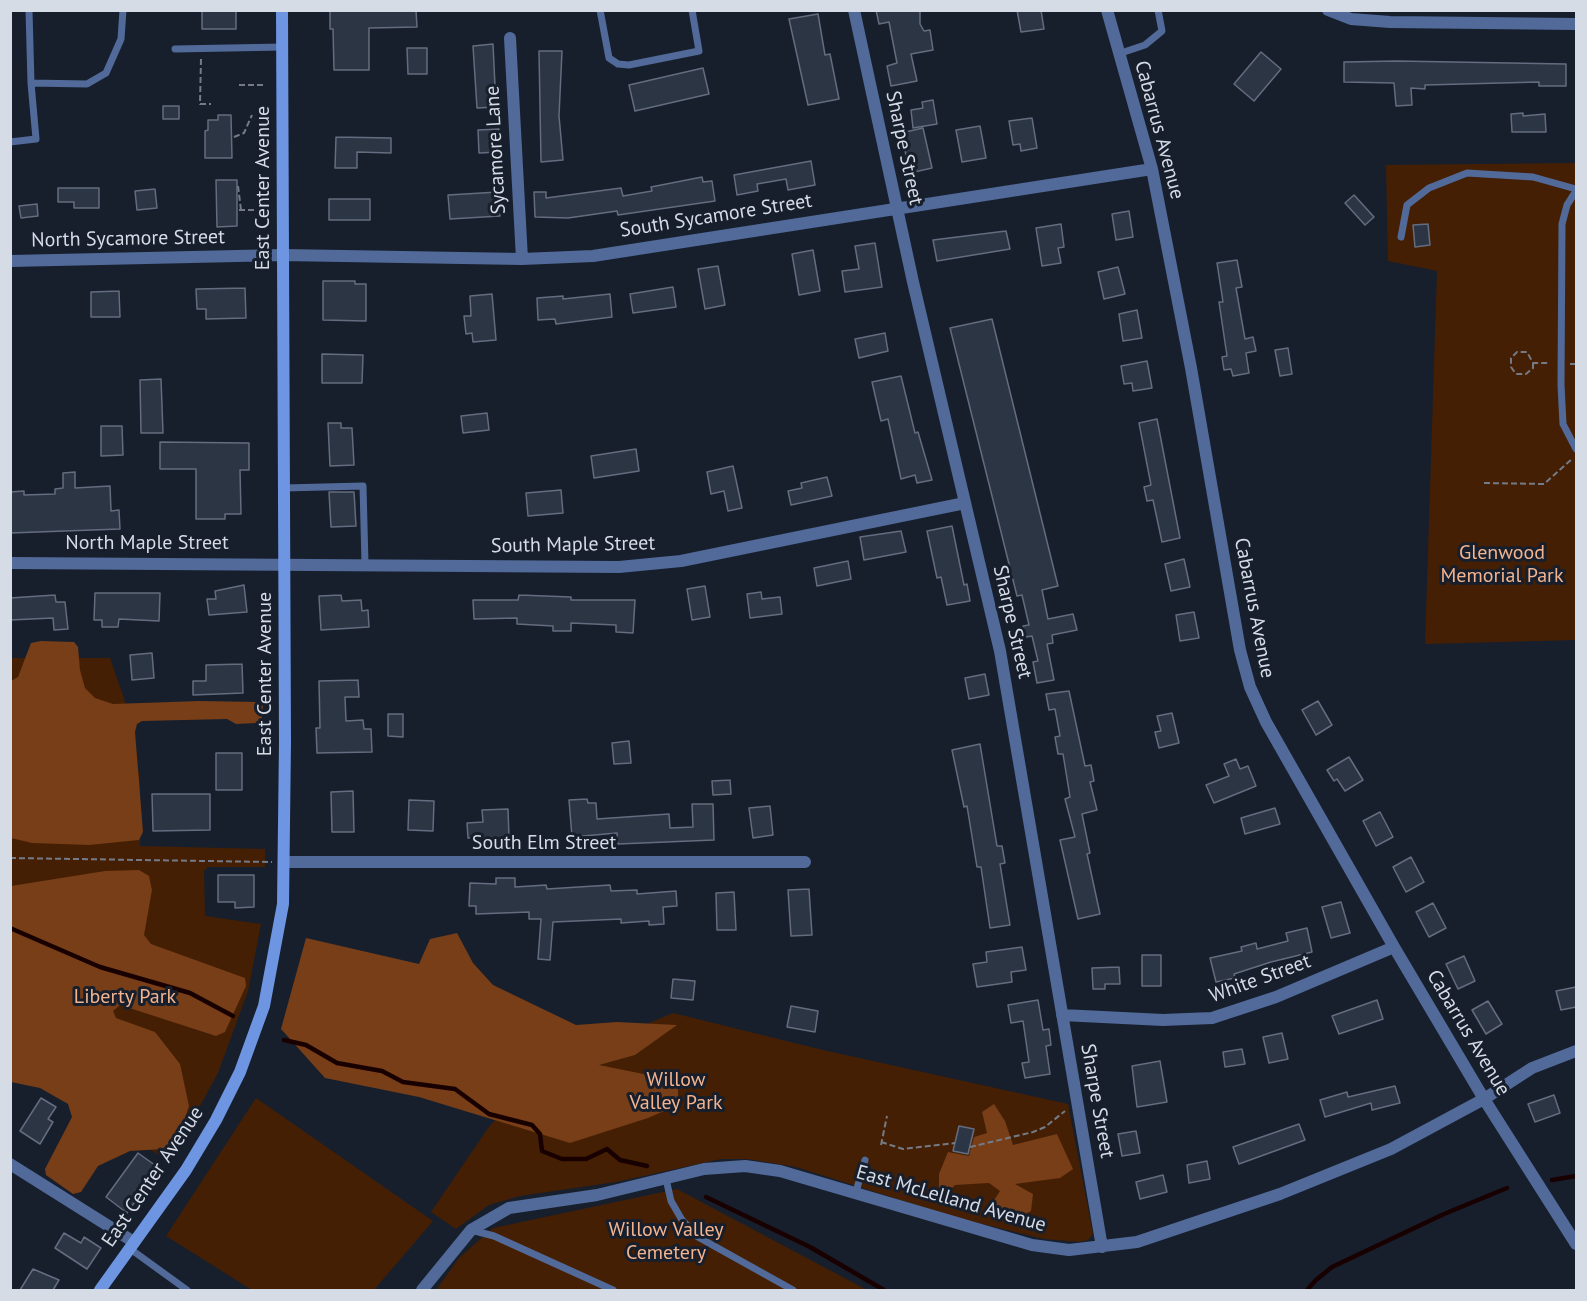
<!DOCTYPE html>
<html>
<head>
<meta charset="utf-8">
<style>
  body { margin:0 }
  #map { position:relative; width:1587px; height:1301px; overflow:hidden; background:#171f2d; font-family:"PT Sans",sans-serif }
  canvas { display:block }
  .frame { position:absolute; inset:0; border:12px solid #d6dce6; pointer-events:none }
</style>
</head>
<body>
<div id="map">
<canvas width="1587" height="1301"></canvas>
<div class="frame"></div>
</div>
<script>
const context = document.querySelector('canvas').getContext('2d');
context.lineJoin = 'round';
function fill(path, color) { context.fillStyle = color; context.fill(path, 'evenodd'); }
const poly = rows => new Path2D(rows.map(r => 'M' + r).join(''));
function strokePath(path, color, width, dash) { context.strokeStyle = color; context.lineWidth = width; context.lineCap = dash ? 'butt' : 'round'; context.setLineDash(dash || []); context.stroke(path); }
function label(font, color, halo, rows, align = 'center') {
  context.font = font + ' "PT Sans",sans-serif'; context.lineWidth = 6; context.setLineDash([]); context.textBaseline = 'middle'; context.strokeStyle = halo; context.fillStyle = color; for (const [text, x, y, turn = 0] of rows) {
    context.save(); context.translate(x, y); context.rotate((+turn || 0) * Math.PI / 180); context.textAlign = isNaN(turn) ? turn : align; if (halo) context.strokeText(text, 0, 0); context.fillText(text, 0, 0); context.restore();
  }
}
fill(poly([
  [1576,149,1576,640,1425,644,1437,271,1388,261,1386,165,1575,163],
  [10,658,110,658,132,722,140,782,140,846,265,849,265,867,208,867,204,871,205,916,261,924,248,991,218,1073,189,1126,165,1159,11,1062],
  [673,1013,823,1050,1068,1104,1093,1234,1088,1240,1080,1242,1044,1239,958,1218,796,1167,747,1159,721,1159,616,1182,520,1196,489,1205,456,1229,431,1212,488,1128,544,1067],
  [256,1098,433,1221,374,1290,252,1290,166,1236],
  [677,1189,867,1290,436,1290,459,1258,493,1228]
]), '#441f04');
fill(poly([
  [41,641,74,642,78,647,80,670,85,688,95,698,113,704,199,701,259,702,263,706,262,718,257,723,236,724,227,719,142,721,137,724,135,732,143,832,139,840,89,845,32,843,11,838,11,681,18,677,31,643],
  [139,870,149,876,152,890,144,935,151,944,245,978,246,986,225,1032,216,1036,120,1005,113,1011,116,1018,155,1032,180,1064,189,1106,180,1133,163,1149,130,1151,98,1166,81,1192,73,1194,46,1175,45,1169,72,1117,68,1104,40,1088,11,1082,11,886,105,871],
  [457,933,473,963,493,985,576,1025,617,1022,677,1025,635,1055,599,1065,678,1081,678,1105,648,1118,570,1143,419,1097,325,1078,281,1029,306,938,419,964,430,939],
  [994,1104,1005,1121,1013,1145,1057,1134,1073,1169,1060,1178,1015,1184,1033,1194,1031,1211,1012,1221,986,1213,1000,1191,989,1183,955,1185,950,1190,939,1188,939,1174,948,1152,969,1156,974,1137,987,1133,982,1112]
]), '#773e17');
strokePath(poly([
  [10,928,100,967,190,993,233,1016],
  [284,1040,306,1045,337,1063,382,1071,403,1082,455,1089,489,1114,532,1125,540,1134,542,1151,562,1159,586,1159,607,1149,620,1160,647,1166],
  [1552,1180,1576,1176],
  [706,1197,810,1247,884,1290],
  [1307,1290,1316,1280,1332,1267,1444,1214,1507,1188]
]), '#190000', 4.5);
const building = poly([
  [202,10,236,10,236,29,202,29,202,10],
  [330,10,416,10,417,27,369,28,369,70,334,70,333,29,330,29,330,10],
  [876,10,920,10,920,24,924,31,930,30,933,50,911,54,917,81,891,86,887,66,897,63,889,22,879,24,876,10],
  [1017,10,1041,10,1044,29,1021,32,1017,10],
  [818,14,825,55,830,54,839,99,808,105,789,19,818,14],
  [493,44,496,107,477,108,473,46,493,44],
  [407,48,427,48,427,74,408,74,407,48],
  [539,51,562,51,559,116,563,160,541,162,539,51],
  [1261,52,1281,69,1254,101,1234,84,1261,52],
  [1397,61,1566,64,1566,86,1539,86,1539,82,1425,85,1425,89,1411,88,1412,105,1396,106,1394,83,1344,82,1344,62,1397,61],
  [703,68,709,94,635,111,629,85,703,68],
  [933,100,937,124,913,128,911,110,923,108,922,102,933,100],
  [163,106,179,106,179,119,163,119,163,106],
  [1523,113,1523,116,1545,114,1546,132,1512,132,1511,114,1523,113],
  [218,115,231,115,232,158,205,158,205,131,208,130,208,120,218,120,218,115],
  [1032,118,1037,148,1021,151,1020,144,1013,145,1009,121,1032,118],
  [980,126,986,158,962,162,956,130,980,126],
  [923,128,932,168,910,173,901,133,923,128],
  [499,129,500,152,479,153,478,130,499,129],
  [336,137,391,138,391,153,357,152,357,168,335,168,336,137],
  [811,161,815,185,788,190,786,179,757,184,758,191,737,195,734,175,811,161],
  [702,177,703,182,712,181,715,201,618,215,617,211,568,218,535,217,534,192,546,192,546,198,621,188,623,196,652,191,651,187,702,177],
  [216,180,237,180,237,226,217,227,216,180],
  [58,188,99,188,99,208,74,208,74,202,58,202,58,188],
  [155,189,157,208,137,210,135,191,155,189],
  [498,192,500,216,450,219,448,195,498,192],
  [1354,195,1374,217,1365,225,1345,203,1354,195],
  [329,199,370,199,370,220,329,220,329,199],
  [37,204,38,216,21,218,19,206,37,204],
  [1129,211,1133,237,1116,240,1112,214,1129,211],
  [1061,224,1064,247,1058,248,1061,263,1042,266,1036,228,1061,224],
  [1428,224,1430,245,1415,247,1413,225,1428,224],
  [1006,231,1010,249,937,261,933,240,1006,231],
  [875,243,882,287,845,292,842,271,859,269,855,246,875,243],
  [813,250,820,291,799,295,792,254,813,250],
  [1237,260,1242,287,1236,288,1245,339,1253,337,1256,351,1246,353,1249,373,1233,376,1231,369,1224,370,1222,357,1227,356,1219,302,1223,302,1217,263,1237,260],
  [718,266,725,305,705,309,698,269,718,266],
  [1118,267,1125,294,1104,299,1098,272,1118,267],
  [323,281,355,281,355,284,366,284,366,321,323,320,323,281],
  [673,287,676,307,633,313,630,294,673,287],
  [245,288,246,318,206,319,206,309,197,309,196,289,245,288],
  [119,291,120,317,91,317,91,292,119,291],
  [492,294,496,340,473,342,472,333,466,334,464,316,471,316,470,296,492,294],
  [610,294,612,317,556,324,555,319,538,320,537,298,563,296,563,299,610,294],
  [1137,310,1142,338,1123,341,1119,314,1137,310],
  [992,319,1058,586,1042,590,1048,619,1073,614,1077,630,1052,635,1053,643,1047,644,1054,680,1037,683,1033,662,1038,661,1032,636,1026,637,1023,626,1029,625,1022,595,1017,596,950,328,992,319],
  [885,333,888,351,859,358,855,339,885,333],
  [1288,348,1292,374,1280,376,1275,350,1288,348],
  [322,354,363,355,362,383,322,383,322,354],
  [1147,361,1152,388,1133,391,1132,383,1124,384,1121,366,1147,361],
  [901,376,915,433,918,432,932,480,917,483,915,475,901,479,888,419,881,421,872,382,901,376],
  [161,379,163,433,141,433,140,380,161,379],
  [487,413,489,430,463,433,461,416,487,413],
  [1157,419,1180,538,1162,542,1153,500,1147,501,1144,487,1151,485,1139,423,1157,419],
  [328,423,341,423,341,428,352,428,354,465,330,466,328,423],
  [101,426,122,426,123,455,101,456,101,426],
  [160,442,249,443,249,470,240,470,241,514,225,514,225,519,196,519,196,469,160,469,160,442],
  [636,449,639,471,594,478,591,456,636,449],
  [733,466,742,508,728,511,724,491,711,494,707,472,733,466],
  [75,472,75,488,110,486,111,511,119,510,120,529,10,533,10,492,24,491,24,495,55,494,55,489,63,488,63,473,75,472],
  [827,477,832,496,791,505,788,491,802,488,801,483,827,477],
  [561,490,563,513,528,516,526,493,561,490],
  [329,492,354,492,356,526,331,527,329,492],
  [952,526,964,585,967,584,970,601,947,605,941,577,937,578,927,531,952,526],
  [901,531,906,552,864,560,860,537,901,531],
  [1184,559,1190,587,1171,591,1165,564,1184,559],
  [848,561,851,579,817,586,814,568,848,561],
  [244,585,247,612,209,615,207,599,216,599,215,591,244,585],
  [705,586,710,617,692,620,687,589,705,586],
  [761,592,762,599,780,597,782,614,750,618,747,594,761,592],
  [95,593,160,593,159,621,119,619,118,627,102,627,102,620,94,620,95,593],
  [55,595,56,602,65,602,68,629,54,630,53,618,10,620,10,598,55,595],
  [341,595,342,601,361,600,362,611,368,610,369,627,321,630,319,596,341,595],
  [519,595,571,597,571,600,635,600,633,633,616,632,616,625,571,623,571,631,553,631,553,626,517,624,517,618,474,619,473,600,518,600,519,595],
  [1194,612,1199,638,1180,641,1176,615,1194,612],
  [152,653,154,678,132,680,130,655,152,653],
  [242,664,243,693,193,695,193,681,206,681,206,665,242,664],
  [985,674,989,695,969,699,965,678,985,674],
  [358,680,359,697,345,697,346,721,363,720,364,729,371,729,372,752,317,753,316,728,320,728,319,681,358,680],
  [1069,691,1085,766,1091,765,1094,781,1090,782,1097,810,1082,814,1090,853,1087,854,1100,914,1078,919,1060,840,1075,837,1065,799,1070,797,1063,754,1058,754,1055,737,1060,736,1055,709,1049,710,1046,694,1069,691],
  [1318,701,1332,725,1316,735,1302,710,1318,701],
  [1172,713,1179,743,1159,748,1155,732,1161,731,1157,716,1172,713],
  [388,714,403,714,403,737,388,736,388,714],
  [629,741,631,763,614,764,612,743,629,741],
  [980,744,997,846,1002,846,1005,863,1000,864,1010,925,990,928,981,867,977,867,967,806,964,807,952,750,980,744],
  [216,753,242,753,242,790,216,790,216,753],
  [1349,757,1363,780,1345,791,1337,779,1334,781,1327,770,1349,757],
  [1236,759,1240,769,1248,766,1256,786,1214,803,1206,785,1229,776,1224,764,1236,759],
  [730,780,731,794,713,795,712,781,730,780],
  [353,791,354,832,332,832,331,792,353,791],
  [152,794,210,794,210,830,153,831,152,794],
  [587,799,588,803,596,803,597,819,669,814,670,828,693,827,692,804,713,804,714,840,618,844,617,833,572,837,569,800,587,799],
  [409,800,434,801,433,831,408,830,409,800],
  [770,806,773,835,753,838,749,808,770,806],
  [1275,808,1280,824,1245,834,1241,818,1275,808],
  [508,809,509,837,468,838,467,823,483,822,482,810,508,809],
  [1380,812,1393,837,1376,846,1363,821,1380,812],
  [1411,857,1424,882,1406,892,1393,867,1411,857],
  [218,875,254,875,254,907,235,908,235,902,218,902,218,875],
  [496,878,515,878,515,887,546,885,547,889,610,885,611,891,637,890,637,894,676,891,677,906,663,907,664,924,649,925,649,921,621,923,621,919,553,922,550,960,538,959,541,919,529,919,529,912,476,914,476,906,469,906,470,883,496,884,496,878],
  [809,889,812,935,791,936,788,890,809,889],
  [734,892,736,930,717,930,716,893,734,892],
  [1341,902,1350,933,1331,938,1322,907,1341,902],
  [1433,903,1446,928,1429,937,1416,912,1433,903],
  [1307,928,1312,952,1271,962,1234,974,1235,978,1216,982,1210,958,1242,951,1241,947,1256,943,1257,949,1288,941,1286,933,1307,928],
  [1022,947,1026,970,1011,972,1012,982,977,987,973,964,987,962,986,952,1022,947],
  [1142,955,1161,955,1161,986,1142,986,1142,955],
  [1464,956,1475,981,1458,989,1446,964,1464,956],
  [1119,967,1120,984,1105,984,1105,989,1093,989,1092,968,1119,967],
  [673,979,695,981,693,1000,671,998,673,979],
  [1576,987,1576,1007,1561,1010,1556,991,1576,987],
  [1038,1000,1043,1030,1049,1029,1051,1045,1046,1046,1050,1074,1025,1078,1022,1063,1029,1062,1023,1021,1011,1023,1008,1005,1038,1000],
  [1377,1000,1383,1019,1339,1034,1332,1016,1377,1000],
  [1488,1001,1502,1024,1486,1034,1472,1010,1488,1001],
  [791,1006,818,1011,815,1032,787,1027,791,1006],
  [1282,1033,1288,1059,1269,1063,1263,1037,1282,1033],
  [1242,1049,1245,1064,1225,1067,1223,1052,1242,1049],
  [1160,1061,1167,1102,1137,1107,1132,1066,1160,1061],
  [1395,1086,1400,1103,1372,1110,1371,1103,1325,1117,1320,1100,1347,1092,1348,1097,1395,1086],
  [1554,1095,1560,1113,1535,1122,1528,1104,1554,1095],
  [41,1098,56,1107,48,1119,53,1122,40,1144,20,1131,41,1098],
  [1299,1124,1305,1140,1239,1164,1233,1147,1299,1124],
  [959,1126,974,1129,968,1154,953,1151,959,1126],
  [1136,1131,1140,1153,1122,1156,1118,1134,1136,1131],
  [138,1153,159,1168,127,1213,106,1197,138,1153],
  [1207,1161,1210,1179,1189,1183,1187,1165,1207,1161],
  [1163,1175,1167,1192,1140,1199,1136,1182,1163,1175],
  [64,1233,81,1243,84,1237,101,1248,87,1269,55,1248,64,1233],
  [33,1269,59,1280,53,1290,20,1290,33,1269]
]);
fill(building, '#2c3544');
strokePath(building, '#646d7f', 1.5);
strokePath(poly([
  [201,59,200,104,211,104],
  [239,85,266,85],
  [234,137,244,133,252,115],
  [238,186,241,210],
  [239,210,265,210],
  [1533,363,1533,368,1526,374,1516,374,1511,367,1511,358,1517,352,1527,352,1533,363,1550,363],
  [1570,364,1576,364],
  [1484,483,1544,484,1573,458],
  [10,858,272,862],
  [881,1142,903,1149,955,1143],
  [881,1145,887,1116],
  [970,1147,1033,1132,1045,1127,1065,1111]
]), '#747b87', 2, [6, 3]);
strokePath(poly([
  [29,10,31,83,87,84,106,73,121,39,123,10],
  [600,10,609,58,618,64,629,65,699,51,692,10],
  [175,49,283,47],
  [1118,54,1145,45,1162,31,1158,10],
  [10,142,36,139,31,83],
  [1576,191,1567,205,1562,224,1561,385,1563,424,1576,449],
  [1401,237,1407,205,1429,188,1467,173,1533,177,1576,189],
  [284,488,363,486,365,564],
  [666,1179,671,1201,682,1220,698,1237,793,1290],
  [856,1192,865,1160],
  [471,1230,494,1236,613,1290],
  [129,1248,187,1290]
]), '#516a99', 7);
strokePath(poly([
  [854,10,913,282,1000,651,1102,1247],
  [1107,10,1152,169,1191,368,1240,650,1250,687,1266,722,1394,947,1484,1099,1576,1244],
  [1328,10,1351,19,1390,22,1576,24],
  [510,38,522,259],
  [10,261,283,255,522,259,593,256,1152,169],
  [10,563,619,567,681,561,965,503],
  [284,862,805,862],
  [1062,1015,1163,1020,1212,1018,1276,997,1394,947],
  [10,1164,134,1242],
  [422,1290,471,1230,509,1208,597,1195,704,1169,745,1166,780,1171,1032,1245,1069,1250,1137,1242,1280,1194,1391,1149,1484,1099,1532,1068,1576,1051]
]), '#516a99', 12);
strokePath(poly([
  [100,1290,186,1170,216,1120,240,1072,264,1006,283,904,285,742,282,10]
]), '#6d95e1', 12);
label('20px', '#d6dce6', '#171f2d', [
  ["Cabarrus Avenue",1159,130,75],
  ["Sharpe Street",904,148,78],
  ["Sycamore Lane",496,150,-93],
  ["East Center Avenue",263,188,-90],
  ["South Sycamore Street",716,216,-9],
  ["North Sycamore Street",128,239,-1],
  ["North Maple Street",147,543],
  ["South Maple Street",573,545,-1],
  ["Cabarrus Avenue",1254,608,79],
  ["Sharpe Street",1012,622,77],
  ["East Center Avenue",265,674,-90],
  ["South Elm Street",544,843],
  ["White Street",1260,979,-20],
  ["Cabarrus Avenue",1468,1033,59],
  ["Sharpe Street",1097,1101,80],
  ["East Center Avenue",153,1177,-56],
  ["East McLelland Avenue",951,1199,16]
]);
label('20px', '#f3b48f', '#171f2d', [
  ["Glenwood",1502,553],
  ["Memorial Park",1502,576],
  ["Liberty Park",125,997],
  ["Willow",676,1080],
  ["Valley Park",676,1103],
  ["Willow Valley",666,1230],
  ["Cemetery",666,1253]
]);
</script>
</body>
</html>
